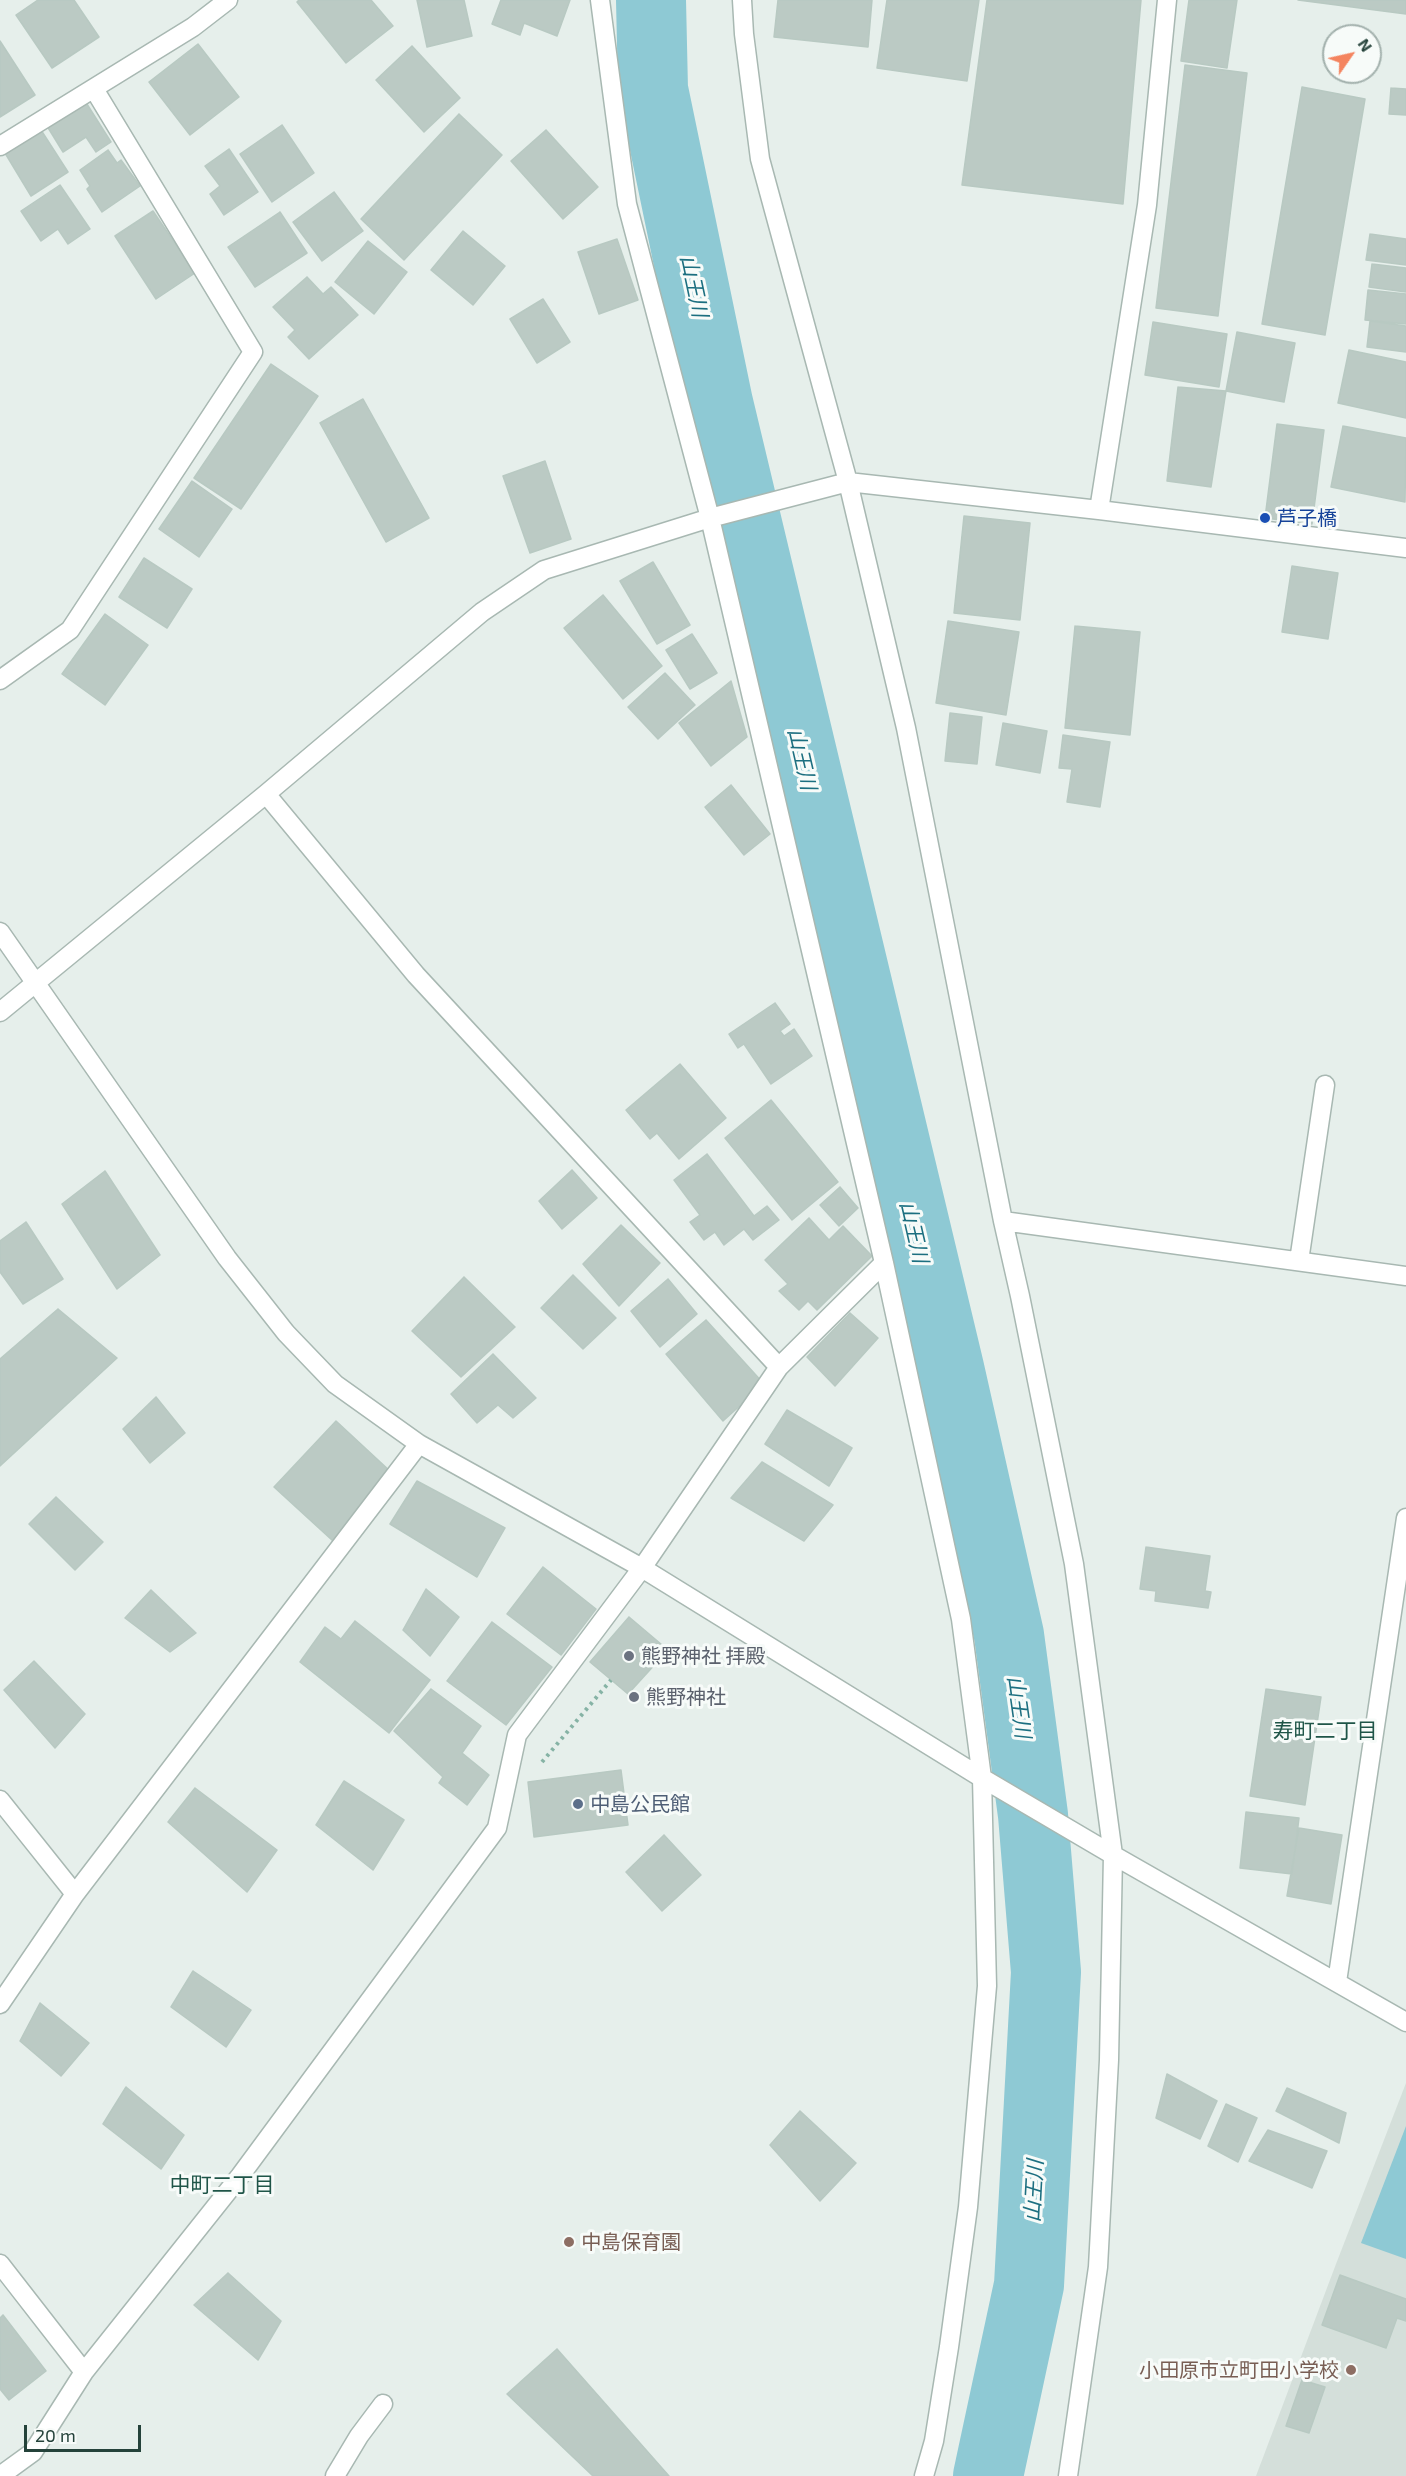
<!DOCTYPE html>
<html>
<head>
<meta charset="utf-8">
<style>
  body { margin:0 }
  #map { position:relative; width:1406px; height:2476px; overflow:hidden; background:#e6efeb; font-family:"Exo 2",sans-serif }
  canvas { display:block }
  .north { position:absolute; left:1322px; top:24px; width:60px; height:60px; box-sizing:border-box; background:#f7fbf9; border:2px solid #a3b1ad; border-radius:50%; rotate:56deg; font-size:16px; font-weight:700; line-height:24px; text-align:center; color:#24423a }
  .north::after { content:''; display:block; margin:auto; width:21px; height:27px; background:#f4845f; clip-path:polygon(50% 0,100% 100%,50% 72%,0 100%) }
  .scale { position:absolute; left:24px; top:2425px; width:117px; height:27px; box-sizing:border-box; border:3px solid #24423a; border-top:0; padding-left:8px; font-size:18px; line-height:21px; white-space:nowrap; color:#24423a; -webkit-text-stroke:4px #f7fbf9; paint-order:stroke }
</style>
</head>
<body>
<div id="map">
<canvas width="1406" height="2476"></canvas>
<div class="north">N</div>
<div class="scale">20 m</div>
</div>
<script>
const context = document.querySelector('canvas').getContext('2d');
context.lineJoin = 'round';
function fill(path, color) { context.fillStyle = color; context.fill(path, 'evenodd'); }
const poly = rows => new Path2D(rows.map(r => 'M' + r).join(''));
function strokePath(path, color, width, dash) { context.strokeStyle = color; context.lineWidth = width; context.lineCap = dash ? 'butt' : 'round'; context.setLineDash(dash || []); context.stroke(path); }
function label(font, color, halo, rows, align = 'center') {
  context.font = font + ' "Exo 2","Noto Sans JP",sans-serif'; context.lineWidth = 6; context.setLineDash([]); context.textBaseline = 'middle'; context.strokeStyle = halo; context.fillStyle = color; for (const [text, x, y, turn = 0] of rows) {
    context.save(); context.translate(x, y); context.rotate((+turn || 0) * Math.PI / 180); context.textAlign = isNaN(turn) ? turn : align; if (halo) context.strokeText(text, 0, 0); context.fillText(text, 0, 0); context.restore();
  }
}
fill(poly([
  [1406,2083,1406,2476,1256,2476,1336,2264]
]), '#d4dfda');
fill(poly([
  [1406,2126,1406,2259,1361,2243]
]), '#8ec9d4');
strokePath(poly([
  [651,0,653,89,718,403,949,1368,1009,1635,1033,1815,1046,1972,1029,2285,988,2476]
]), '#8ec9d4', 70);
const building = poly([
  [38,0,74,0,99,37,52,68,16,15,38,0],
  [299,0,371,0,393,26,346,63,297,2,299,0],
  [417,0,464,0,472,36,427,47,417,0],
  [501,0,570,0,557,36,524,23,520,35,492,24,501,0],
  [778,0,872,0,868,47,774,37,778,0],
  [887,0,979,0,967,81,877,68,887,0],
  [987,0,1141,0,1123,204,962,185,987,0],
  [1189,0,1237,0,1227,68,1181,61,1189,0],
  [1298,0,1406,0,1406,14,1298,0],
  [0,41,35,95,0,117,0,41],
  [198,44,239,97,190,135,149,82,198,44],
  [412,46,460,98,424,132,376,80,412,46],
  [1185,65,1247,73,1218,316,1156,308,1185,65],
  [1302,87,1365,99,1325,335,1262,324,1302,87],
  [1391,88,1406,89,1406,115,1389,114,1391,88],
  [85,101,111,142,96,152,86,137,63,152,47,126,85,101],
  [459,114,502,155,404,260,361,219,459,114],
  [282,125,314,173,272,202,240,154,282,125],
  [41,130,68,172,31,196,5,153,41,130],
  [546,130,598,187,563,219,511,161,546,130],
  [229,149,258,192,224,215,210,194,220,186,205,166,229,149],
  [108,150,117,163,121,160,140,186,102,212,87,189,90,186,80,170,108,150],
  [60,185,90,229,68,244,58,229,41,241,21,211,60,185],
  [334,192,363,231,322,261,293,222,334,192],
  [153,211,195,273,156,299,115,236,153,211],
  [280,212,307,253,255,287,228,247,280,212],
  [463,231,505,266,473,305,431,270,463,231],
  [1370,234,1406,239,1406,265,1366,260,1370,234],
  [617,239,638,300,599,314,578,252,617,239],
  [368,241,407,272,374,314,335,282,368,241],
  [1372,264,1406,268,1406,292,1369,287,1372,264],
  [307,277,323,294,331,287,358,315,309,359,288,337,295,330,273,307,307,277],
  [1368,290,1406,294,1406,324,1365,320,1368,290],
  [543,299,570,342,537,363,510,319,543,299],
  [1370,321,1406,326,1406,352,1367,347,1370,321],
  [1153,322,1227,334,1219,387,1145,375,1153,322],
  [1237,332,1295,343,1284,402,1226,391,1237,332],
  [1349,350,1406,362,1406,418,1338,403,1349,350],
  [271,364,318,396,241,509,194,478,271,364],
  [1178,387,1226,391,1211,487,1167,481,1178,387],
  [363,399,429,518,386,542,320,423,363,399],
  [1277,424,1324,430,1312,524,1265,518,1277,424],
  [1343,426,1406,438,1405,502,1331,487,1343,426],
  [545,461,571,539,530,553,503,476,545,461],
  [192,481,232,509,199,557,159,529,192,481],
  [964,516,1030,523,1020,620,954,613,964,516],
  [144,558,192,589,167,628,119,597,144,558],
  [653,562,690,625,657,644,620,581,653,562],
  [1292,566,1338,573,1328,639,1282,632,1292,566],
  [603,595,662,666,623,699,564,628,603,595],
  [105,614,148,645,105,705,62,674,105,614],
  [948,621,1019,632,1006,715,936,703,948,621],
  [1075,626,1140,632,1130,735,1065,728,1075,626],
  [692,634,717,673,690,689,666,650,692,634],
  [665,673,695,705,658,739,628,707,665,673],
  [731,681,747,737,711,766,679,723,731,681],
  [950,713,982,717,977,764,945,761,950,713],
  [1003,723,1047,731,1040,773,996,765,1003,723],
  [1063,735,1110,742,1100,807,1067,802,1072,769,1059,768,1063,735],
  [731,785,770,834,744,855,705,807,731,785],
  [775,1003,790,1024,780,1031,784,1036,794,1029,812,1056,771,1084,744,1044,738,1048,729,1034,775,1003],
  [680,1064,726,1118,679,1159,657,1133,650,1139,626,1110,680,1064],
  [771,1100,838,1182,792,1220,725,1138,771,1100],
  [707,1154,754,1216,767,1206,779,1220,753,1240,744,1229,724,1245,715,1232,704,1240,690,1222,700,1215,674,1180,707,1154],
  [572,1170,597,1198,562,1229,539,1201,572,1170],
  [105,1171,160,1255,117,1289,62,1204,105,1171],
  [840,1187,858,1208,839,1226,820,1205,840,1187],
  [809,1218,829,1240,843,1226,872,1256,817,1310,808,1301,799,1310,779,1291,788,1284,765,1260,809,1218],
  [26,1222,63,1279,23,1304,0,1272,0,1241,26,1222],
  [621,1225,660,1263,619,1306,583,1264,621,1225],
  [573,1275,616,1318,583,1349,541,1308,573,1275],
  [464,1277,515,1327,461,1377,412,1331,464,1277],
  [668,1279,697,1314,660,1347,631,1311,668,1279],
  [58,1309,117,1358,0,1466,0,1359,58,1309],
  [850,1313,878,1338,835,1386,807,1357,850,1313],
  [706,1320,764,1384,723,1421,666,1354,706,1320],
  [493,1354,536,1398,513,1418,498,1405,477,1423,451,1394,493,1354],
  [156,1397,185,1433,150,1463,123,1429,156,1397],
  [787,1410,852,1448,829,1486,765,1444,787,1410],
  [336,1421,391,1472,333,1541,274,1487,336,1421],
  [762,1462,833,1505,804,1541,731,1498,762,1462],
  [417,1481,505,1528,477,1577,390,1524,417,1481],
  [56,1497,103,1542,75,1570,29,1524,56,1497],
  [1146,1547,1210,1556,1205,1591,1211,1592,1208,1608,1155,1601,1156,1591,1140,1589,1146,1547],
  [543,1567,596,1609,561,1655,507,1614,543,1567],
  [426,1589,459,1617,430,1656,403,1630,426,1589],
  [151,1590,196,1633,170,1652,125,1618,151,1590],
  [629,1617,668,1650,628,1694,590,1662,629,1617],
  [355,1621,430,1680,389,1733,300,1662,325,1627,341,1639,355,1621],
  [492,1622,552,1667,506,1725,447,1681,492,1622],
  [34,1661,85,1714,55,1748,4,1690,34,1661],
  [431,1689,481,1726,462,1753,489,1775,467,1805,439,1783,443,1777,394,1731,431,1689],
  [1266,1689,1321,1697,1305,1805,1250,1796,1266,1689],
  [621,1770,628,1825,534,1837,528,1782,621,1770],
  [344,1781,404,1820,373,1870,316,1825,344,1781],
  [195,1788,277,1850,247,1892,168,1822,195,1788],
  [1246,1812,1299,1818,1292,1874,1240,1868,1246,1812],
  [1299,1828,1342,1835,1331,1904,1287,1896,1299,1828],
  [664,1835,701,1875,662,1911,626,1872,664,1835],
  [193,1971,251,2010,226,2047,171,2007,193,1971],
  [40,2003,89,2043,61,2076,20,2041,40,2003],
  [1167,2074,1217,2101,1200,2139,1156,2118,1167,2074],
  [126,2087,184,2135,161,2169,103,2124,126,2087],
  [1287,2088,1346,2113,1339,2143,1276,2111,1287,2088],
  [1226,2104,1257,2118,1238,2162,1208,2146,1226,2104],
  [800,2111,856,2163,820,2201,770,2145,800,2111],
  [1268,2130,1327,2151,1312,2188,1249,2161,1268,2130],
  [228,2273,281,2321,258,2360,194,2305,228,2273],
  [1340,2275,1406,2299,1406,2321,1397,2318,1386,2348,1322,2325,1340,2275],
  [3,2315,46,2371,9,2400,0,2389,0,2318,3,2315],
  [557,2349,669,2476,593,2476,507,2394,557,2349],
  [1302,2380,1325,2387,1309,2433,1286,2426,1302,2380]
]);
fill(building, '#bbcac4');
strokePath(building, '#b8c9c2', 1.5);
const minor = poly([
  [742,0,744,34,760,159,848,482,906,728,1003,1221,1020,1296,1074,1564,1113,1855,1109,2060,1098,2267,1068,2476],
  [0,146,193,27,228,0],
  [1099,510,1147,205,1167,0],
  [0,680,70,630,253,352,94,89],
  [266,794,416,975,779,1367],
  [0,932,227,1258,286,1333,335,1384,419,1444,642,1568,982,1778,1113,1855,1406,2022],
  [0,1012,266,794,482,612,544,570,710,518,848,482,1099,510,1406,548],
  [1003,1221,1406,1276],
  [1299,1261,1325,1085],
  [884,1263,961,1619,982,1778,987,1986,968,2207,949,2347,934,2441,924,2476],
  [0,1800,75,1894],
  [1337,1982,1406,1518],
  [0,2004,75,1894,419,1444],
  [0,2264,84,2372],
  [0,2476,33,2452,84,2372,240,2176,497,1828,517,1735,642,1568,779,1367,884,1263,710,518,627,204,600,0],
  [335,2476,359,2436,383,2404]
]);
strokePath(minor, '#a8b8b2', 21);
strokePath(poly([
  [542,1762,611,1680]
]), '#86b3a5', 4, [3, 4.5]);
strokePath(minor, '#fff', 18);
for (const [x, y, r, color] of [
  [1265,518,6,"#1a4fb4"],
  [629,1656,6,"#6b7280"],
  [634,1697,6,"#6b7280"],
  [578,1804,6,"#5c6f8a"],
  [569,2242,6,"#8d6e63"],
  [1351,2370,6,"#8d6e63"]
]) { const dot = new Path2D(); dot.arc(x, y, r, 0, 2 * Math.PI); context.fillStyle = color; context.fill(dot); strokePath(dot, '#f7fbf9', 2); }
label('20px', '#164399', '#f7fbf9', [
  ["芦子橋",1277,518]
], 'left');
label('20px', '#5b616d', '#f7fbf9', [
  ["熊野神社 拝殿",641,1656],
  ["熊野神社",646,1697]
], 'left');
label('20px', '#4e5e75', '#f7fbf9', [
  ["中島公民館",590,1804]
], 'left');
label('20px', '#785e54', '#f7fbf9', [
  ["中島保育園",581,2242],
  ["小田原市立町田小学校",1339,2370,"right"]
], 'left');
label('italic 21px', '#1c6f80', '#f7fbf9', [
  ["山王川",694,286,78],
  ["山王川",802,759,77],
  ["山王川",914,1232,77],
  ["山王川",1019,1707,82],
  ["山王川",1034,2191,-87]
]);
label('21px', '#1f5548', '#f7fbf9', [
  ["寿町二丁目",1325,1731],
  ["中町二丁目",222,2185]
]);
</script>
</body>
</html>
